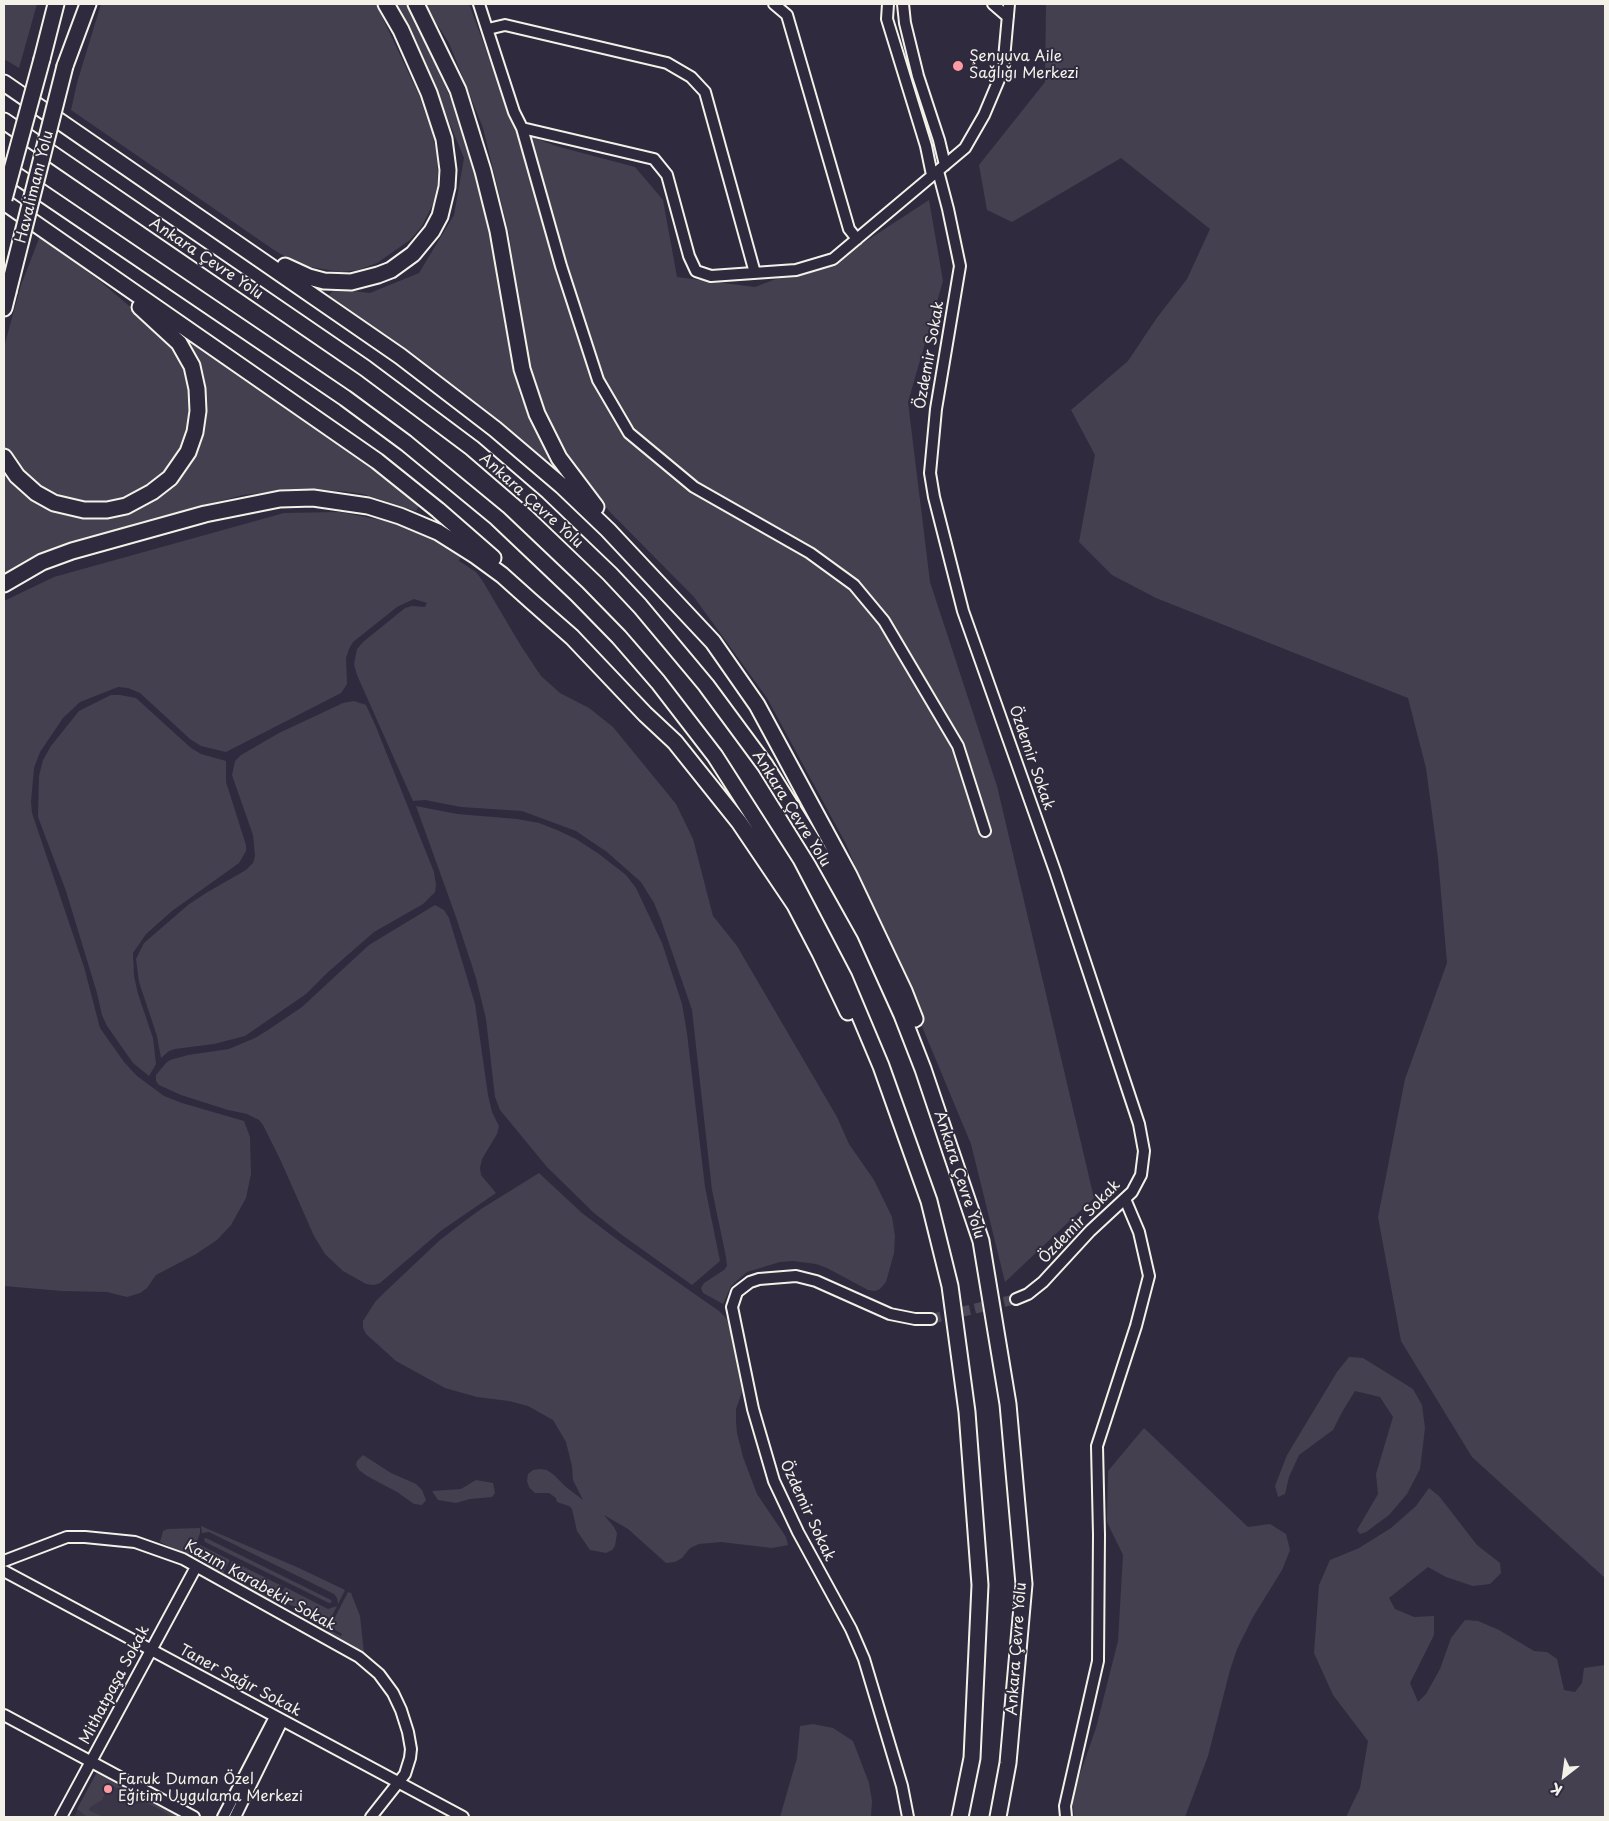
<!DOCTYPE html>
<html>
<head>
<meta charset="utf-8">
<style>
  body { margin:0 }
  #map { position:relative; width:1609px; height:1821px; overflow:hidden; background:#2f2a3d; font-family:"Playpen Sans",sans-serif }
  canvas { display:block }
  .frame { position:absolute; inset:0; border:5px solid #f4f1e8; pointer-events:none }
  .north { position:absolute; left:1539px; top:1751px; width:50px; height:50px; -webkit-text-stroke:4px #2f2a3d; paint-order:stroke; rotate:210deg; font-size:14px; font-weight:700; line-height:20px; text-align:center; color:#f4f1e8 }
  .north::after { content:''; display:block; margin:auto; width:18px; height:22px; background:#f4f1e8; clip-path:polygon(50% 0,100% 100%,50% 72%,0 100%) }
</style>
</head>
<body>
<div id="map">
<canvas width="1609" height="1821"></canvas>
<div class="frame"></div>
<div class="north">K</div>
</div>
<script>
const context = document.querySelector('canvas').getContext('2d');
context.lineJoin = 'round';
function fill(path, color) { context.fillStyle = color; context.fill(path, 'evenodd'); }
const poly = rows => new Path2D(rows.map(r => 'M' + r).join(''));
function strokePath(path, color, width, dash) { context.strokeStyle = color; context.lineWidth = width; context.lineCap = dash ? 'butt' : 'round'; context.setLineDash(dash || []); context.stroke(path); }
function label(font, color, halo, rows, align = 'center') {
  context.font = font + ' "Playpen Sans",sans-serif'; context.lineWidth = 4; context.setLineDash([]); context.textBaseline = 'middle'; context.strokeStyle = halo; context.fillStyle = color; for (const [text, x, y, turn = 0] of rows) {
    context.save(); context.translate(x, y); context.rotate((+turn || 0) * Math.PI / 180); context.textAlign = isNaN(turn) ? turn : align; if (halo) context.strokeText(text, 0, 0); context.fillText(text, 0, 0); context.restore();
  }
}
fill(poly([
  [97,1772,180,1817,74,1817]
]), '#3b3647');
fill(poly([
  [4,4,37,4,19,68,4,59],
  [101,4,376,4,419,95,432,133,436,151,438,172,437,187,433,204,422,226,410,240,377,263,358,270,341,272,311,267,291,260,274,250,71,110,77,83],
  [392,4,409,4,472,147,494,251,505,326,520,396,550,458,542,462,327,297,335,289,370,293,419,273,454,215,464,158,418,47],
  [424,4,469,4,516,131,556,146,635,167,663,200,677,277,755,287,854,249,929,200,943,281,908,402,930,582,997,786,1094,1198,1005,1282,971,1144,846,844,767,698,694,597,609,511,553,434,526,351,509,234,483,128,449,43],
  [1046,4,1605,4,1605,1578,1472,1457,1401,1341,1378,1217,1405,1079,1447,963,1438,858,1426,768,1408,698,1156,598,1112,575,1079,542,1095,455,1071,410,1128,361,1156,319,1187,279,1210,229,1121,158,1012,222,987,210,979,165,1045,82],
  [40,236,101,282,148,322,174,350,187,377,191,400,189,422,174,462,168,470,149,487,118,502,91,506,42,492,4,452,4,347,21,285],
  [187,333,421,502,416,511,363,494,341,491,294,489,243,495,140,522,14,569,4,577,4,469,21,487,111,516,145,506,165,494,184,473,197,449,202,430,181,339],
  [340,512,396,523,441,540,462,552,459,561,476,572,482,580,521,646,541,676,560,693,589,708,613,727,676,804,693,839,713,916,737,946,837,1117,849,1144,874,1180,892,1217,895,1236,894,1253,886,1282,880,1289,875,1291,868,1290,827,1268,816,1264,793,1261,780,1262,747,1272,731,1286,723,1304,703,1293,701,1288,704,1283,724,1270,727,1266,726,1257,712,1190,692,1010,661,920,654,903,641,882,607,852,576,831,522,811,461,807,425,800,413,801,357,675,354,664,357,649,363,642,405,608,412,606,425,607,427,603,414,599,397,607,353,642,349,649,346,658,347,684,341,693,226,752,201,746,190,739,140,693,128,688,118,687,80,702,63,718,40,752,34,768,31,802,32,813,84,967,100,1028,124,1062,137,1076,164,1096,182,1103,244,1121,250,1137,251,1174,246,1198,231,1225,217,1240,196,1254,156,1275,147,1288,140,1293,127,1297,107,1292,62,1291,4,1286,4,601,54,577,284,513],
  [111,695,120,695,136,698,191,748,201,754,226,761,226,782,246,845,246,851,239,863,172,911,146,934,133,953,134,976,138,994,153,1038,156,1064,149,1076,133,1063,107,1026,102,1015,97,993,66,891,38,817,39,776,43,760,51,746,79,711],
  [354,701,366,705,376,727,434,872,436,885,435,892,423,904,374,932,327,973,306,994,245,1036,214,1044,175,1049,169,1051,161,1058,157,1036,139,982,136,959,144,943,188,905,206,893,246,870,253,863,255,856,253,835,232,775,235,761,241,755,279,733,343,703],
  [416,806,457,814,517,819,539,823,557,830,576,839,599,854,626,875,636,888,662,943,682,1004,687,1033,705,1187,720,1261,692,1285,622,1235,594,1213,547,1167,500,1110,495,1097,486,1019,476,978,456,917],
  [435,905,444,910,449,918,475,1004,488,1095,492,1112,499,1126,497,1134,482,1159,480,1168,481,1175,496,1193,442,1230,380,1283,374,1285,366,1284,343,1271,325,1254,314,1236,280,1159,263,1125,259,1120,247,1114,228,1110,181,1095,159,1085,156,1081,156,1075,166,1063,170,1060,188,1055,229,1049,255,1038,268,1030,302,1007,369,945],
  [539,1173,582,1213,623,1244,719,1311,726,1318,729,1325,742,1392,736,1409,736,1421,737,1433,743,1457,757,1494,786,1537,788,1545,772,1548,721,1542,699,1544,690,1548,682,1558,675,1562,666,1563,628,1529,604,1515,614,1527,617,1533,615,1546,612,1550,606,1553,590,1550,577,1531,572,1509,569,1506,557,1502,556,1498,549,1493,535,1493,529,1487,527,1481,528,1474,533,1470,540,1469,547,1470,554,1475,566,1487,583,1500,573,1480,572,1466,566,1442,553,1420,528,1406,509,1401,477,1397,445,1388,396,1361,366,1334,363,1328,363,1321,375,1302,384,1293,440,1240,462,1223,481,1209],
  [1349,1357,1363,1358,1413,1389,1422,1405,1425,1428,1420,1469,1407,1494,1389,1515,1366,1532,1360,1534,1357,1530,1378,1494,1376,1474,1393,1417,1380,1397,1355,1391,1342,1412,1333,1430,1299,1455,1289,1477,1285,1494,1278,1497,1275,1486,1287,1455,1337,1372],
  [1144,1428,1248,1527,1270,1524,1286,1534,1290,1550,1282,1570,1253,1617,1237,1649,1230,1670,1208,1756,1185,1817,1074,1817,1072,1797,1096,1728,1118,1641,1123,1555,1107,1522,1108,1471],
  [363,1455,391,1473,416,1484,422,1490,426,1500,422,1505,414,1504,397,1492,367,1476,359,1470,356,1465,357,1461],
  [476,1480,493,1483,495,1493,492,1497,470,1499,456,1503,438,1500,432,1491,461,1489],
  [1429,1488,1439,1496,1477,1545,1500,1563,1501,1573,1490,1584,1473,1586,1446,1577,1428,1567,1389,1598,1395,1609,1414,1617,1434,1616,1434,1635,1410,1683,1418,1702,1426,1694,1440,1669,1451,1638,1465,1620,1478,1621,1499,1630,1534,1651,1547,1652,1557,1659,1564,1690,1575,1692,1582,1683,1584,1668,1605,1665,1605,1817,1346,1817,1360,1788,1368,1741,1333,1695,1314,1653,1319,1585,1330,1560,1359,1548,1391,1528,1416,1506],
  [201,1526,299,1568,345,1590,338,1604,337,1598,334,1594,209,1532,202,1533],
  [200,1528,200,1533,192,1557,160,1542,163,1531,167,1529],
  [206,1538,331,1600,332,1602,329,1603,205,1542,204,1539],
  [200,1545,230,1560,224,1571,224,1573,274,1600,273,1604,205,1565,207,1560,197,1554],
  [232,1561,282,1586,276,1597,228,1570],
  [285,1587,328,1609,337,1606,328,1624,279,1599],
  [348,1592,351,1593,360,1616,364,1653,327,1633,329,1630,341,1636,342,1634,330,1627],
  [813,1724,833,1728,853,1741,869,1783,872,1801,871,1817,780,1817,797,1758,800,1726],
  [97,1772,180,1817,172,1817,156,1807,143,1802,113,1786,108,1787,102,1800,89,1808,90,1811,104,1817,87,1817,77,1809]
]), '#454050');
strokePath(poly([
  [931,1319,1016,1299]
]), '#4d4857', 10, [10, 5]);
const minor = poly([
  [479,4,514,112,522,128,561,266,598,380,629,433,694,487,810,553,854,585,884,621,958,746,985,831],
  [774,4,787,15,849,229,857,239],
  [888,4,887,19,926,146,932,175],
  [903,4,905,23,918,76,939,140,945,165],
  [993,4,1008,17],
  [488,29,505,25,667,63,691,77,705,92,755,273],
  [522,128,654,159,667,175,689,256,696,271,711,276,796,270,833,259,965,148,984,115,1003,70,1009,4],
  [938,171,948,209,960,266,936,409,930,473,934,497,963,611,1055,871,1139,1124,1144,1151,1141,1175,1132,1192,1090,1231,1043,1282,1028,1294,1016,1299],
  [4,1561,67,1537,85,1537,135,1542,183,1559,359,1657,379,1674,393,1693,401,1710,408,1732,411,1749,410,1758,405,1774,371,1817],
  [4,1571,463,1817],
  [4,1715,194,1817],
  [61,1817,196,1567],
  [223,1817,275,1717],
  [235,1817,282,1721],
  [908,1817,902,1786,864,1659,851,1629,798,1532,774,1481,753,1409,732,1307,737,1292,750,1282,759,1279,796,1276,816,1281,890,1314,915,1319,931,1319],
  [1066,1817,1065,1806,1098,1661,1099,1535,1097,1446,1136,1326,1149,1276,1139,1232,1125,1199]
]);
const highway = poly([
  [416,4,458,90,483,171,498,231,522,369,537,414,559,458,596,507],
  [42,59,56,4],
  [65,66,88,4],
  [4,83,400,356,495,429,562,486,608,530,713,642,757,705,849,875,904,991,915,1019],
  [4,121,365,368,472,448,537,504,610,574,640,606,706,685,765,765,823,858,865,933,902,1015,923,1069,981,1241,1008,1404,1024,1584,1008,1763,998,1817],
  [4,167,345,398,406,443,497,518,577,594,619,637,658,682,715,756,786,867,844,978,881,1066,929,1201,950,1286,967,1412,980,1585,972,1758,960,1817],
  [4,202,377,461,438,510,493,558],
  [285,266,309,277,324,281,351,282,378,275,391,270,413,254,432,231,440,216,447,187,448,170,444,139,429,93,401,30,386,4],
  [4,308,8,292],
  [4,457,17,476,36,493,54,503,84,510,107,510,126,506,152,492,170,478,188,452,195,432,198,411,197,389,192,366,179,343,140,307],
  [4,584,42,562,72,551,205,514,280,499,313,498,368,506,400,516,438,532,476,556,502,575,531,601,572,637,645,714,675,742,739,822,795,905,820,953,848,1012]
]);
strokePath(minor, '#f4f1e8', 14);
strokePath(highway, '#f4f1e8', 19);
strokePath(minor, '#2f2a3d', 10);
strokePath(highway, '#2f2a3d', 15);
const highwayBridge = poly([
  [4,199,42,59],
  [8,292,65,66]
]);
strokePath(highwayBridge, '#f4f1e8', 19, []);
strokePath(highwayBridge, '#2f2a3d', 15);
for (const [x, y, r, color] of [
  [958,66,6,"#ff9aa2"],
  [108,1789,5,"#ff9aa2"]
]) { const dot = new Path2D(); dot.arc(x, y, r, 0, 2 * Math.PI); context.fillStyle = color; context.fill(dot); strokePath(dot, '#2f2a3d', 2); }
label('15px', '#f4f1e8', '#2f2a3d', [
  ["Şenyuva Aile",969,57],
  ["Sağlığı Merkezi",969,74],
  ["Faruk Duman Özel",118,1780],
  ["Eğitim Uygulama Merkezi",118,1797]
], 'left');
label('15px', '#f4f1e8', '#2f2a3d', [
  ["Havalimanı Yolu",35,187,-76],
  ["Ankara Çevre Yolu",206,259,34],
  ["Özdemir Sokak",930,355,-80],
  ["Ankara Çevre Yolu",531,501,42],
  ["Özdemir Sokak",1031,758,71],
  ["Ankara Çevre Yolu",791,809,58],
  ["Ankara Çevre Yolu",959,1175,72],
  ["Özdemir Sokak",1080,1222,-46],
  ["Özdemir Sokak",807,1511,65],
  ["Kazım Karabekir Sokak",260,1586,29],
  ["Ankara Çevre Yolu",1017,1649,-86],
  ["Taner Sağır Sokak",240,1681,28],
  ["Mithatpaşa Sokak",115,1685,-62]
]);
</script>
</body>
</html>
